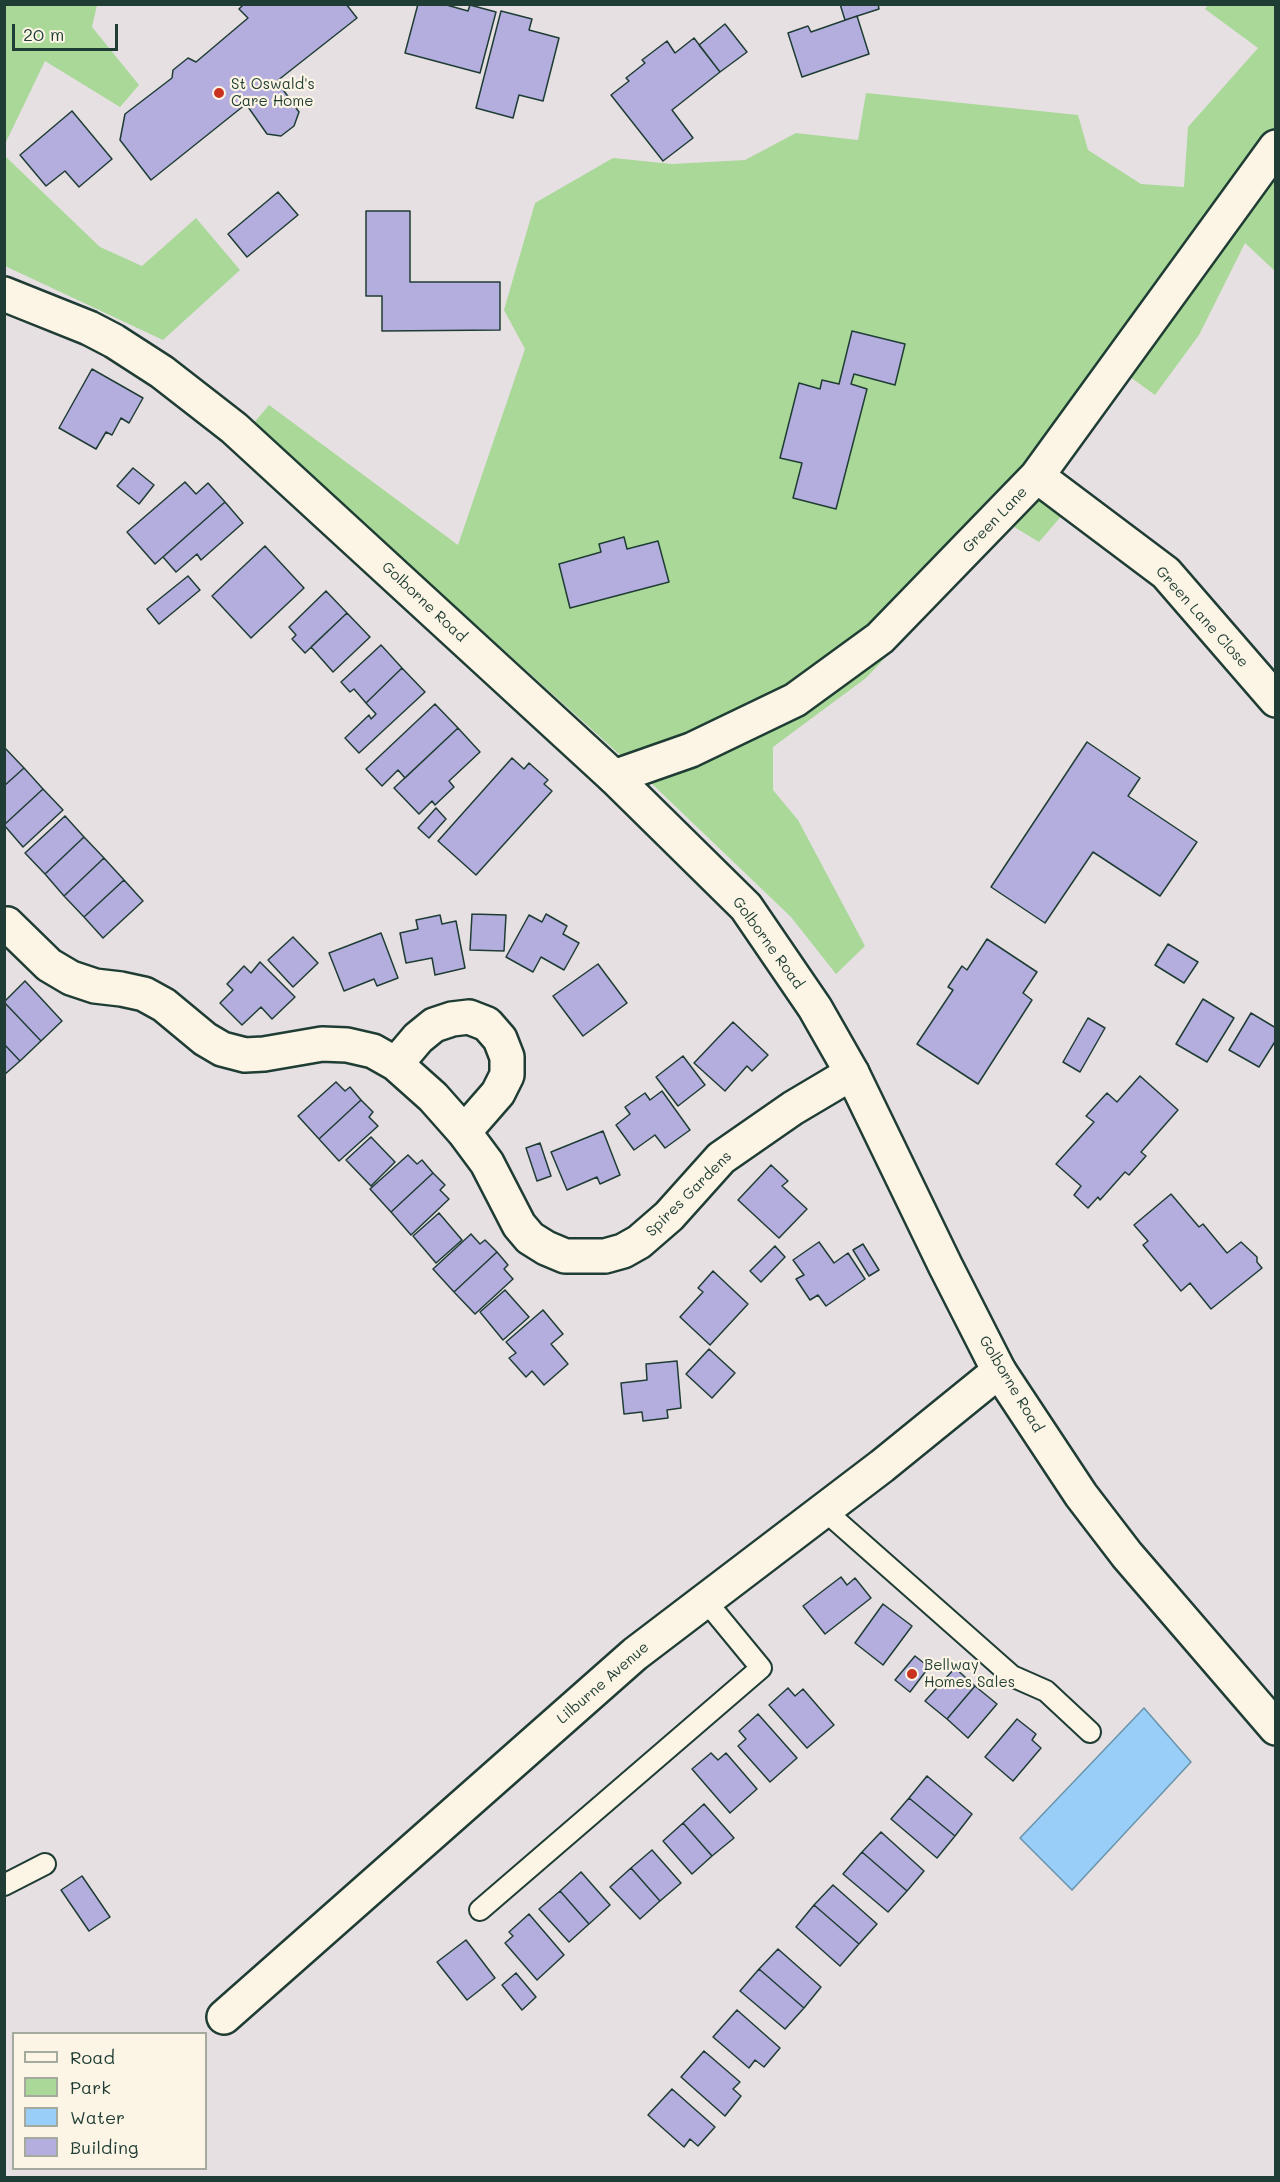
<!DOCTYPE html>
<html>
<head>
<meta charset="utf-8">
<style>
  body { margin:0 }
  #map { position:relative; width:1280px; height:2182px; overflow:hidden; background:#e6e0e3; font-family:Mali,sans-serif }
  canvas { display:block }
  .frame { position:absolute; inset:0; border:6px solid #1f3d34; pointer-events:none }
  .legend { position:absolute; left:12px; top:2032px; width:195px; height:138px; box-sizing:border-box; background:#fcf5e5; border:2px solid #a4ab9e; margin:0; padding:8px 10px; list-style:none; font-size:18px; color:#1f3d34 }
  .legend li { display:flex; align-items:center; gap:12px; height:30px }
  .legend b { width:30px; border:2px solid #a4ab9e }
  .scale { position:absolute; left:12px; top:24px; width:106px; height:27px; box-sizing:border-box; border:3px solid #1f3d34; border-top:0; padding-left:8px; font-size:18px; line-height:21px; white-space:nowrap; color:#1f3d34; -webkit-text-stroke:4px #fcf5e5; paint-order:stroke }
</style>
</head>
<body>
<div id="map">
<canvas width="1280" height="2182"></canvas>
<div class="frame"></div>
<ul class="legend">
<li><b style="height:8px;background:#fcf5e5"></b>Road</li>
<li><b style="height:16px;background:#a9d898"></b>Park</li>
<li><b style="height:16px;background:#99cef8"></b>Water</li>
<li><b style="height:16px;background:#b4aedf"></b>Building</li>
</ul>
<div class="scale">20 m</div>
</div>
<script>
const context = document.querySelector('canvas').getContext('2d');
context.lineJoin = 'round';
function fill(path, color) { context.fillStyle = color; context.fill(path, 'evenodd'); }
const poly = rows => new Path2D(rows.map(r => 'M' + r).join(''));
function strokePath(path, color, width, dash) { context.strokeStyle = color; context.lineWidth = width; context.lineCap = dash ? 'butt' : 'round'; context.setLineDash(dash || []); context.stroke(path); }
function label(font, color, halo, rows, align = 'center') {
  context.font = font + ' Mali,sans-serif'; context.lineWidth = 4.5; context.setLineDash([]); context.textBaseline = 'middle'; context.strokeStyle = halo; context.fillStyle = color; for (const [text, x, y, turn = 0] of rows) {
    context.save(); context.translate(x, y); context.rotate((+turn || 0) * Math.PI / 180); context.textAlign = isNaN(turn) ? turn : align; if (halo) context.strokeText(text, 0, 0); context.fillText(text, 0, 0); context.restore();
  }
}
fill(poly([
  [4,5,97,5,92,27,139,85,120,107,45,61,5,144],
  [1208,5,1275,5,1275,271,1245,243,1199,335,1155,395,1126,374,1061,472,1064,513,1039,542,1011,525,866,678,773,747,773,790,798,820,865,946,836,974,791,917,649,781,253,424,269,405,458,545,525,349,504,310,535,203,613,158,672,164,745,160,796,133,858,140,866,93,1078,115,1088,150,1141,184,1184,187,1188,127,1258,48,1205,9],
  [5,156,100,247,142,266,196,218,240,270,163,340,5,266]
]), '#a9d898');
const water = poly([
  [1144,1708,1191,1762,1072,1890,1020,1838,1144,1708]
]);
fill(water, '#99cef8');
strokePath(water, '#6894aa', 1.5);
const building = poly([
  [244,4,346,4,357,18,277,81,299,112,294,126,281,136,267,134,246,104,151,180,120,140,125,114,172,78,173,70,188,58,196,62,248,18,239,9,244,4],
  [418,4,443,4,468,11,470,5,496,12,480,73,405,53,418,4],
  [840,4,878,4,879,9,845,20,840,4],
  [501,11,532,19,529,30,559,38,543,101,519,95,513,118,476,108,501,11],
  [857,16,869,54,802,77,788,33,808,26,811,32,857,16],
  [725,24,747,52,720,72,699,45,725,24],
  [694,38,720,72,672,110,693,138,663,161,611,95,629,81,626,78,645,63,642,60,667,41,675,53,694,38],
  [72,111,112,159,79,187,65,171,46,186,20,155,72,111],
  [278,192,298,215,247,257,228,234,278,192],
  [366,211,410,211,410,282,500,282,500,330,382,331,382,296,366,296,366,211],
  [852,331,905,344,895,385,854,374,851,384,867,389,836,509,793,498,802,463,780,458,799,383,820,389,822,380,839,384,852,331],
  [92,369,143,398,129,423,121,418,112,435,106,432,96,449,59,428,92,369],
  [133,468,154,485,139,504,117,486,133,468],
  [185,482,196,494,208,483,225,502,155,564,127,532,185,482],
  [225,502,243,523,201,560,197,554,176,572,163,557,225,502],
  [624,537,627,549,658,541,669,582,570,608,559,564,601,552,599,544,624,537],
  [265,546,304,588,251,638,212,596,265,546],
  [188,576,200,590,159,624,147,609,188,576],
  [326,591,347,613,305,653,292,639,296,635,289,627,326,591],
  [347,613,370,637,333,672,311,647,347,613],
  [381,645,402,668,366,703,354,689,350,692,341,682,381,645],
  [402,668,425,692,359,753,345,738,369,715,371,719,376,714,366,703,402,668],
  [435,704,458,728,405,778,398,770,382,786,366,769,435,704],
  [458,728,480,752,449,781,454,787,435,805,432,801,419,814,394,788,458,728],
  [1087,742,1140,778,1128,796,1197,842,1160,896,1093,852,1045,923,991,887,1087,742],
  [4,747,24,768,4,786,4,747],
  [512,758,524,769,529,763,548,780,544,784,552,791,476,875,438,841,512,758],
  [24,768,43,789,4,825,4,786,24,768],
  [43,789,63,810,23,847,4,825,43,789],
  [436,808,446,819,429,838,418,828,436,808],
  [65,816,84,837,45,874,25,853,65,816],
  [84,837,104,858,64,896,45,874,84,837],
  [104,858,124,880,84,917,64,896,104,858],
  [124,880,143,901,103,938,84,917,124,880],
  [472,914,506,915,504,951,470,950,472,914],
  [546,914,567,926,563,934,579,943,564,970,541,957,533,972,506,957,529,915,542,922,546,914],
  [440,915,442,924,456,921,465,968,435,975,432,958,406,963,400,933,418,929,416,920,440,915],
  [381,933,398,978,377,986,374,979,344,991,329,953,381,933],
  [293,937,318,963,293,987,268,960,293,937],
  [987,939,1037,972,1023,993,1032,1000,978,1084,917,1044,953,990,948,987,962,966,967,970,987,939],
  [1168,944,1198,962,1184,983,1155,965,1168,944],
  [260,962,295,997,272,1019,261,1007,242,1025,220,1003,233,990,227,984,244,966,251,973,260,962],
  [598,964,627,1003,583,1036,553,996,598,964],
  [25,981,62,1021,41,1041,4,1002,25,981],
  [1203,999,1234,1018,1207,1062,1176,1044,1203,999],
  [4,1002,41,1041,20,1061,4,1044,4,1002],
  [1251,1013,1276,1028,1276,1040,1259,1067,1229,1050,1251,1013],
  [1088,1018,1105,1028,1080,1072,1063,1062,1088,1018],
  [733,1022,768,1055,752,1071,747,1066,725,1091,694,1063,733,1022],
  [4,1044,20,1061,4,1075,4,1044],
  [683,1056,705,1085,678,1106,656,1077,683,1056],
  [1140,1076,1178,1110,1141,1152,1146,1156,1129,1175,1125,1172,1100,1200,1098,1197,1088,1208,1074,1195,1081,1186,1056,1164,1094,1122,1086,1116,1107,1093,1117,1102,1140,1076],
  [336,1082,345,1091,350,1087,361,1100,319,1139,298,1116,336,1082],
  [662,1091,690,1130,665,1148,655,1135,634,1150,616,1125,630,1114,625,1107,645,1093,650,1100,662,1091],
  [361,1100,373,1112,369,1117,378,1126,339,1161,319,1139,361,1100],
  [603,1131,620,1175,600,1184,597,1177,567,1190,551,1152,603,1131],
  [371,1137,395,1162,371,1186,346,1160,371,1137],
  [540,1143,551,1176,537,1181,526,1148,540,1143],
  [408,1155,417,1164,422,1160,433,1173,391,1212,370,1189,408,1155],
  [771,1165,788,1181,782,1186,807,1209,779,1238,738,1200,771,1165],
  [433,1173,445,1185,440,1190,449,1199,411,1235,391,1212,433,1173],
  [1171,1194,1199,1227,1203,1224,1227,1253,1241,1242,1257,1257,1257,1262,1262,1268,1211,1309,1190,1283,1181,1291,1143,1245,1148,1241,1134,1225,1171,1194],
  [439,1213,462,1240,436,1263,413,1236,439,1213],
  [471,1234,480,1244,485,1240,497,1252,454,1292,433,1269,471,1234],
  [819,1242,834,1263,848,1253,865,1279,826,1306,818,1295,810,1300,796,1279,804,1275,793,1260,819,1242],
  [863,1244,879,1270,869,1276,853,1250,863,1244],
  [775,1246,785,1257,761,1282,750,1271,775,1246],
  [497,1252,508,1265,504,1269,513,1279,475,1314,454,1292,497,1252],
  [713,1271,748,1304,710,1345,680,1317,703,1292,698,1288,713,1271],
  [505,1290,529,1317,503,1340,480,1312,505,1290],
  [543,1310,563,1334,551,1344,568,1364,544,1385,532,1371,526,1377,509,1358,516,1353,506,1342,543,1310],
  [709,1349,735,1373,712,1398,686,1374,709,1349],
  [677,1361,681,1408,667,1410,668,1418,643,1421,642,1412,624,1414,621,1383,647,1380,646,1364,677,1361],
  [841,1577,847,1585,855,1578,871,1598,825,1634,803,1606,841,1577],
  [883,1604,912,1626,883,1665,855,1643,883,1604],
  [915,1656,929,1667,910,1692,895,1680,915,1656],
  [955,1668,975,1686,947,1719,925,1701,955,1668],
  [975,1686,997,1704,968,1738,947,1719,975,1686],
  [788,1688,795,1696,803,1689,834,1725,807,1748,769,1705,788,1688],
  [758,1714,797,1758,770,1782,738,1746,746,1739,739,1731,758,1714],
  [1017,1719,1036,1734,1032,1740,1041,1748,1013,1781,985,1757,1017,1719],
  [711,1753,718,1760,726,1753,757,1789,730,1813,692,1769,711,1753],
  [927,1776,972,1814,955,1836,909,1798,927,1776],
  [909,1798,955,1836,937,1858,891,1819,909,1798],
  [704,1804,734,1838,712,1856,683,1823,704,1804],
  [683,1823,712,1856,692,1874,663,1841,683,1823],
  [881,1832,924,1871,907,1891,862,1852,881,1832],
  [652,1850,681,1883,660,1901,631,1868,652,1850],
  [862,1852,907,1891,888,1912,843,1874,862,1852],
  [631,1868,660,1901,640,1919,610,1887,631,1868],
  [581,1872,610,1905,589,1924,560,1891,581,1872],
  [82,1876,110,1917,89,1931,61,1890,82,1876],
  [833,1885,877,1924,859,1944,814,1905,833,1885],
  [560,1891,589,1924,569,1942,539,1909,560,1891],
  [814,1905,859,1944,840,1966,796,1927,814,1905],
  [529,1914,564,1955,537,1980,505,1943,513,1936,509,1932,529,1914],
  [466,1940,495,1978,467,2000,437,1962,466,1940],
  [778,1949,821,1987,804,2008,759,1969,778,1949],
  [759,1969,804,2008,785,2029,740,1991,759,1969],
  [516,1973,536,1997,522,2010,502,1985,516,1973],
  [737,2010,780,2048,764,2067,755,2060,749,2068,713,2037,737,2010],
  [704,2051,740,2082,733,2089,741,2096,725,2116,681,2077,704,2051],
  [672,2089,715,2127,698,2146,690,2139,684,2147,648,2115,672,2089]
]);
fill(building, '#b4aedf');
strokePath(building, '#1f3d34', 1.5);
const service = poly([
  [823,1509,1012,1676,1046,1691,1090,1732],
  [4,1885,45,1864],
  [480,1910,761,1668,705,1600]
]);
const minor = poly([
  [1037,476,1166,573,1276,700],
  [614,777,691,750,795,700,880,638,1037,476,1276,147],
  [4,926,7,924,49,965,71,978,95,986,121,989,144,994,164,1005,205,1039,222,1049,245,1055,264,1054,322,1044,347,1045,373,1051,396,1064,433,1097,464,1132,487,1163,519,1225,530,1238,546,1248,565,1256,605,1256,623,1251,639,1242,669,1216,721,1158,793,1108,852,1073],
  [396,1064,418,1038,434,1025,452,1019,469,1017,487,1024,500,1039,507,1057,507,1075,498,1093,464,1132],
  [224,2017,635,1654,882,1466,999,1371]
]);
const primary = poly([
  [4,294,89,328,114,341,162,372,234,428,614,777,746,907,815,1008,852,1073,945,1265,999,1371,1081,1495,1127,1555,1276,1728]
]);
strokePath(service, '#1f3d34', 24);
strokePath(minor, '#1f3d34', 38);
strokePath(primary, '#1f3d34', 38);
strokePath(service, '#fcf5e5', 20);
strokePath(minor, '#fcf5e5', 33);
strokePath(primary, '#fcf5e5', 33);
for (const [x, y, r, color] of [
  [219,93,6,"#c8321e"],
  [912,1674,6,"#c8321e"]
]) { const dot = new Path2D(); dot.arc(x, y, r, 0, 2 * Math.PI); context.fillStyle = color; context.fill(dot); strokePath(dot, '#fcf5e5', 2); }
label('15px', '#1f3d34', '#fcf5e5', [
  ["St Oswald's",231,84],
  ["Care Home",231,101],
  ["Bellway",924,1665],
  ["Homes Sales",924,1682]
], 'left');
label('15px', '#1f3d34', '#fcf5e5', [
  ["Green Lane",995,520,-46],
  ["Golborne Road",424,602,43],
  ["Green Lane Close",1202,617,48],
  ["Golborne Road",768,943,54],
  ["Spires Gardens",689,1194,-45],
  ["Golborne Road",1011,1384,59],
  ["Lilburne Avenue",603,1683,-41]
]);
</script>
</body>
</html>
